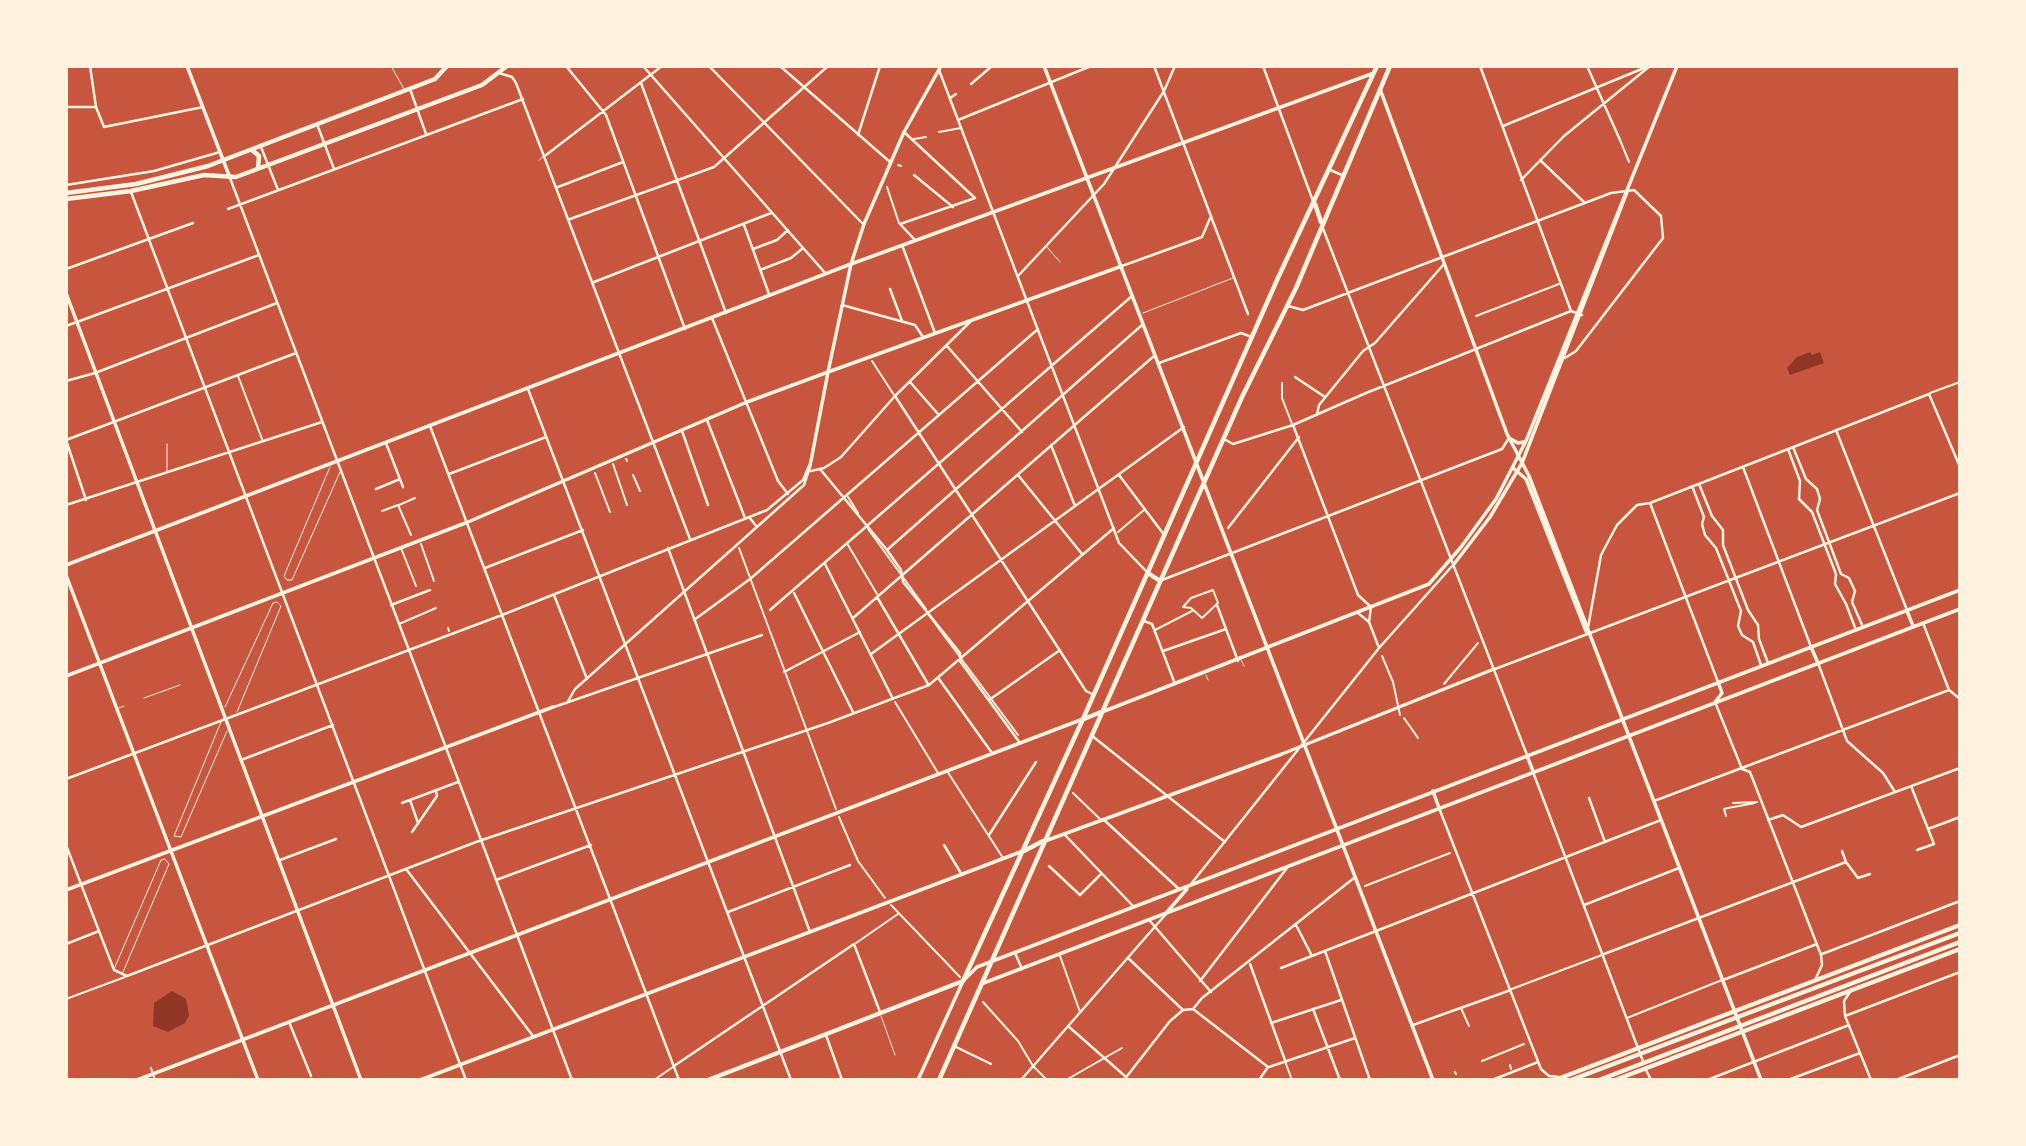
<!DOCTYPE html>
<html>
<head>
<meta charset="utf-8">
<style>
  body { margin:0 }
  #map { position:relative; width:2026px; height:1146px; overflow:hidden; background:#c8553d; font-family:Jost,sans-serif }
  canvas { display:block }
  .frame { position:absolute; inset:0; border:68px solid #fff3e0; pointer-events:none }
</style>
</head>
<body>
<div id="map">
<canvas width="2026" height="1146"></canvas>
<div class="frame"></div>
</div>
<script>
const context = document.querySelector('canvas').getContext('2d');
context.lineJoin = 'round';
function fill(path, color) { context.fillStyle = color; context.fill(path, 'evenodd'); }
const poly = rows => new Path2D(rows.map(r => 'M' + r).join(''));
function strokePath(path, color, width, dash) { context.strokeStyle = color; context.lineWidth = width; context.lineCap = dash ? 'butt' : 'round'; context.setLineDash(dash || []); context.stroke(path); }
fill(poly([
  [1810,352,1812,355,1820,352,1824,363,1790,375,1787,368,1797,357],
  [172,991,186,999,189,1015,185,1023,168,1032,153,1026,154,1003]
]), '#8f3625');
strokePath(poly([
  [391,66,404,89],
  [539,160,544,156],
  [1047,247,1060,262],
  [1143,313,1233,278],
  [167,444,167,471],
  [330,467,284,576,287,580,292,580,340,472],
  [1241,660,1244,666],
  [1206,675,1208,680],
  [144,698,180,685],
  [225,707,273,603,277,602,281,606,237,712],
  [119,708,124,706],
  [221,722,174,836,181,837,227,731],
  [114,969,161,860,165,859,169,864,123,972],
  [881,1016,895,1055]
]), '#fff3e0', 1);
strokePath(poly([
  [939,132,961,128],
  [914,139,926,137],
  [1620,140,1629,162],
  [898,165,901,166],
  [887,187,899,223],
  [1476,316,1559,284],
  [872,361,894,395],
  [238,376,262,439],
  [1282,383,1282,398,1292,424],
  [1930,393,1960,382],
  [626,459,627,461],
  [613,464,627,505],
  [595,473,610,512],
  [633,475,640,491],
  [848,497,858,513],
  [399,505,415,498],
  [382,511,398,505,411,535],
  [868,529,926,609],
  [1118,532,1144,510],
  [421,544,434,581],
  [848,545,877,594],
  [401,548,416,586],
  [739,548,836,809],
  [1213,590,1218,603,1202,618,1191,608,1183,607,1191,598,1213,590],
  [928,614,1018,735],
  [399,624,436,608],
  [448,628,449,631],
  [1155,630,1192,611],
  [1382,656,1393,682,1400,715],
  [1444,684,1478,643],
  [895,702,938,773],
  [1404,718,1418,738],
  [947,771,1003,858],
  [1073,793,1100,819],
  [1733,803,1757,802],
  [1726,816,1724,809,1728,808,1755,803],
  [839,817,858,861,885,898],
  [1365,886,1450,853],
  [891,905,960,977],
  [856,943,898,914],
  [1060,956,1080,1012],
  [1509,990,1602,955],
  [66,999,125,977],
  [983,1002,1018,1041,1033,1066,1047,1080],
  [1461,1008,1469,1026],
  [1627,1018,1722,980],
  [1482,1061,1524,1044],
  [1286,1064,1292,1080],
  [1510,1065,1511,1069],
  [151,1068,155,1080],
  [1455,1072,1456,1074],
  [654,1080,673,1067],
  [1066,1080,1122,1048]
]), '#fff3e0', 2);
strokePath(poly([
  [90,66,96,107,104,127,203,107],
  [566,66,606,115,685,329],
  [643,66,826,274],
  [709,66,863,224],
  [780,66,890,162],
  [1154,66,1248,314],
  [1263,66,1313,201],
  [1480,66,1571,311,1582,315],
  [1587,66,1620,140],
  [1758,66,1760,66],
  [66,67,75,66],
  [939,70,1119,543,1147,572],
  [499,73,512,77,516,83,690,539],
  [641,83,726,313],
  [971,84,992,66],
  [410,89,426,134],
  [950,98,956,94],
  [66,107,96,107],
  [958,120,1091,66],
  [317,124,334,169],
  [1503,126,1649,66],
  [904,132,975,198,900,224,915,240],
  [858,135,880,66],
  [261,147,278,190],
  [546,155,662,66],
  [1540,160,1585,203],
  [1330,170,1342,175],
  [914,175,953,207],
  [230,178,572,1080],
  [1521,180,1564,136,1650,66],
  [66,185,154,171,220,152],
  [558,187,623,162],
  [131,192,466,1080],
  [228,209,523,99],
  [570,219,714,167,828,66],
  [744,225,769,294],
  [1322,226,1527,755],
  [902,245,935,333],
  [753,249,777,240,788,230],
  [1122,266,1202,237,1211,216],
  [66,269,193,223],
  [760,270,791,258,803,248],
  [1018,276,1104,184,1164,91,1175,66],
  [594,282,771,213],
  [890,289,902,321],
  [842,305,915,325,923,337],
  [1288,306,1303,310,1611,193,1634,190,1661,216,1663,238,1576,351,1565,358],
  [712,318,778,481,788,494],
  [66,326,259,255],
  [947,346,1022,432],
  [1159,363,1241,333,1252,337],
  [1295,377,1325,397],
  [66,381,95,373,277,303],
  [910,382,938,414],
  [528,389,791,1080],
  [895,396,1086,691,1094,695],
  [1317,415,1319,405,1363,351,1375,343,1444,264],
  [707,420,745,518],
  [1293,425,1358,595,1371,607,1369,622],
  [430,426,679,1080],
  [1836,430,1907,610],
  [682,431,708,505],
  [1224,439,1233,444,1293,425,1366,393,1571,311],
  [66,440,296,353],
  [66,440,86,500],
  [386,443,403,487],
  [1051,445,1075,506],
  [1793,447,1806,479,1817,489,1820,499,1817,510,1841,574,1849,578,1855,591,1852,602,1863,627],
  [1788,449,1800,481,1799,499,1812,512,1836,574,1835,584,1846,604,1856,630],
  [1743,467,1811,647],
  [820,469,887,550,901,570,903,582,960,653,960,661,1020,743],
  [811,471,824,468,841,457,895,396,970,322],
  [449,474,546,437],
  [1018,475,1082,554],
  [1119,475,1165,536],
  [1699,484,1712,516,1723,530,1723,545,1748,610,1758,625,1759,639,1768,663],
  [1692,486,1704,517,1702,524,1705,535,1716,548,1741,611,1738,626,1742,635,1753,642,1761,665],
  [376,489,400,479],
  [1650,503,1718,682],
  [66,505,322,422],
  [749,517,757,527],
  [1228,528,1299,437],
  [668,548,810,932],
  [887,550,1142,325],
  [825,564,893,699],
  [485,568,583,530],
  [1162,580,1502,449,1509,438],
  [794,593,853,712],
  [554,595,587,679],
  [877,597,928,684],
  [391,605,430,590],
  [1217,605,1238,661],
  [770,610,1132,296],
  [1358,613,1369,622,1379,648],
  [853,618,1154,356],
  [694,620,750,579,1038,329],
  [1144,621,1152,624,1175,684],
  [1923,623,1949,690,1960,699],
  [1587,633,1601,555,1617,525,1637,505,1650,503,1929,394,1960,467],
  [1163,651,1226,629],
  [871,654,1184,427],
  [1818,663,1847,741,1883,773,1895,792],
  [1495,669,1960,493],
  [784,672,860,632],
  [939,679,992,753],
  [989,700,1060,650],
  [1715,702,1742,769,1750,772,1821,955,1822,965,1816,978],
  [567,703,575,689,804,485,811,464],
  [554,707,762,635],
  [1091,735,1225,842],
  [241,760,333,725],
  [1533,772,1644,1064],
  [66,779,502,615,767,510,803,480,811,461],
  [1911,786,1934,844,1917,850],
  [1589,798,1605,842],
  [410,800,418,823],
  [1654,801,1949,690],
  [402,803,458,782],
  [1439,808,1541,1069,1549,1076,1559,1077],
  [1103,819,1180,890],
  [1768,820,1783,815,1801,827,1960,768],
  [1928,829,1960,817],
  [412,832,437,796,436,791],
  [1064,834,1134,907],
  [989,835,1036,762],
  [66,845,114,970,127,976,476,842,828,723,929,685,1114,528],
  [944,845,962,875],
  [1842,851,1846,862],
  [280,860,336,839],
  [1049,866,1080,895,1101,874],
  [406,869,533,1036],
  [496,880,591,845],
  [1191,884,1379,648,1453,565],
  [1584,905,1679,868],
  [728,912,850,865],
  [1150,921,1211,992],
  [1296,925,1312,956],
  [66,944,99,931],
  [1325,951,1370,1080],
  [1015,953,1022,969],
  [1604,954,1846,862,1858,878,1870,874],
  [1822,954,1960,901],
  [1128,958,1183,1010],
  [1250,964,1286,1063],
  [1281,968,1661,820],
  [1723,980,1817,944],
  [1200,981,1287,868],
  [1850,992,1844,1001,1845,1016,1871,1080],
  [1193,1009,1268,1067],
  [1313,1009,1340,1080],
  [1845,1016,1960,972],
  [289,1022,311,1076],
  [1271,1023,1341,1000],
  [1413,1025,1508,991],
  [1068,1026,1126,1077],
  [826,1035,842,1080],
  [954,1046,991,1064],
  [674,1066,854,944,880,1012],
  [1269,1067,1355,1038],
  [1646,1070,1651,1080],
  [1021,1080,1166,914],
  [1124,1080,1170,1021,1183,1010,1193,1009,1202,998,1354,878],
  [1259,1080,1268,1067],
  [1492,1080,1538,1062],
  [1707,1080,1849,1025],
  [1788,1080,1860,1053],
  [1896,1080,1960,1055]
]), '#fff3e0', 2.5);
strokePath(poly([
  [187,66,230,178],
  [851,264,1374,73],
  [1509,438,1518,443,1524,442],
  [811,461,828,372,1122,266],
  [1454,564,1490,517,1522,463,1627,192],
  [1907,611,1913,626],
  [1811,647,1818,663],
  [1715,702,1722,693,1718,682],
  [1102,712,1429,584,1461,547,1496,499,1526,441,1677,66],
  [1527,756,1533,771],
  [1433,791,1439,808],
  [1045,841,1282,754,1494,669],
  [1167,912,1187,889],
  [981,984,1960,609],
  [918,1080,963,981,977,967,1960,590]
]), '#fff3e0', 3.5);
strokePath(poly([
  [1044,66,1433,1080],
  [1380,89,1507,434,1529,476,1761,1080],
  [66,293,361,1080],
  [1513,468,1526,479,1586,631],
  [66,565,851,264],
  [66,575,258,1080],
  [66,676,468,522,747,402,828,372,851,264,864,224,904,132,941,66],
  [66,890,553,707],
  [137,1080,1083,719],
  [420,1080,1023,851]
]), '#fff3e0', 3.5);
strokePath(poly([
  [252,150,259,156,258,168],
  [66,193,136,184,208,166,435,79,447,66],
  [66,199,131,191,204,175,236,177,482,85,507,66],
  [1315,204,1321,222],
  [1148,573,1160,581],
  [1084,719,1101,712],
  [1024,851,1043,841],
  [708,1080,963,981,1083,719,1277,280,1377,66],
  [939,1080,1242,397,1296,288,1390,66],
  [1555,1080,1960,925],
  [1615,1080,1960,949]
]), '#fff3e0', 4.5);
strokePath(poly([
  [1571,1080,1960,933],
  [1599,1080,1960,942]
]), '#fff3e0', 4.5);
</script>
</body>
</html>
